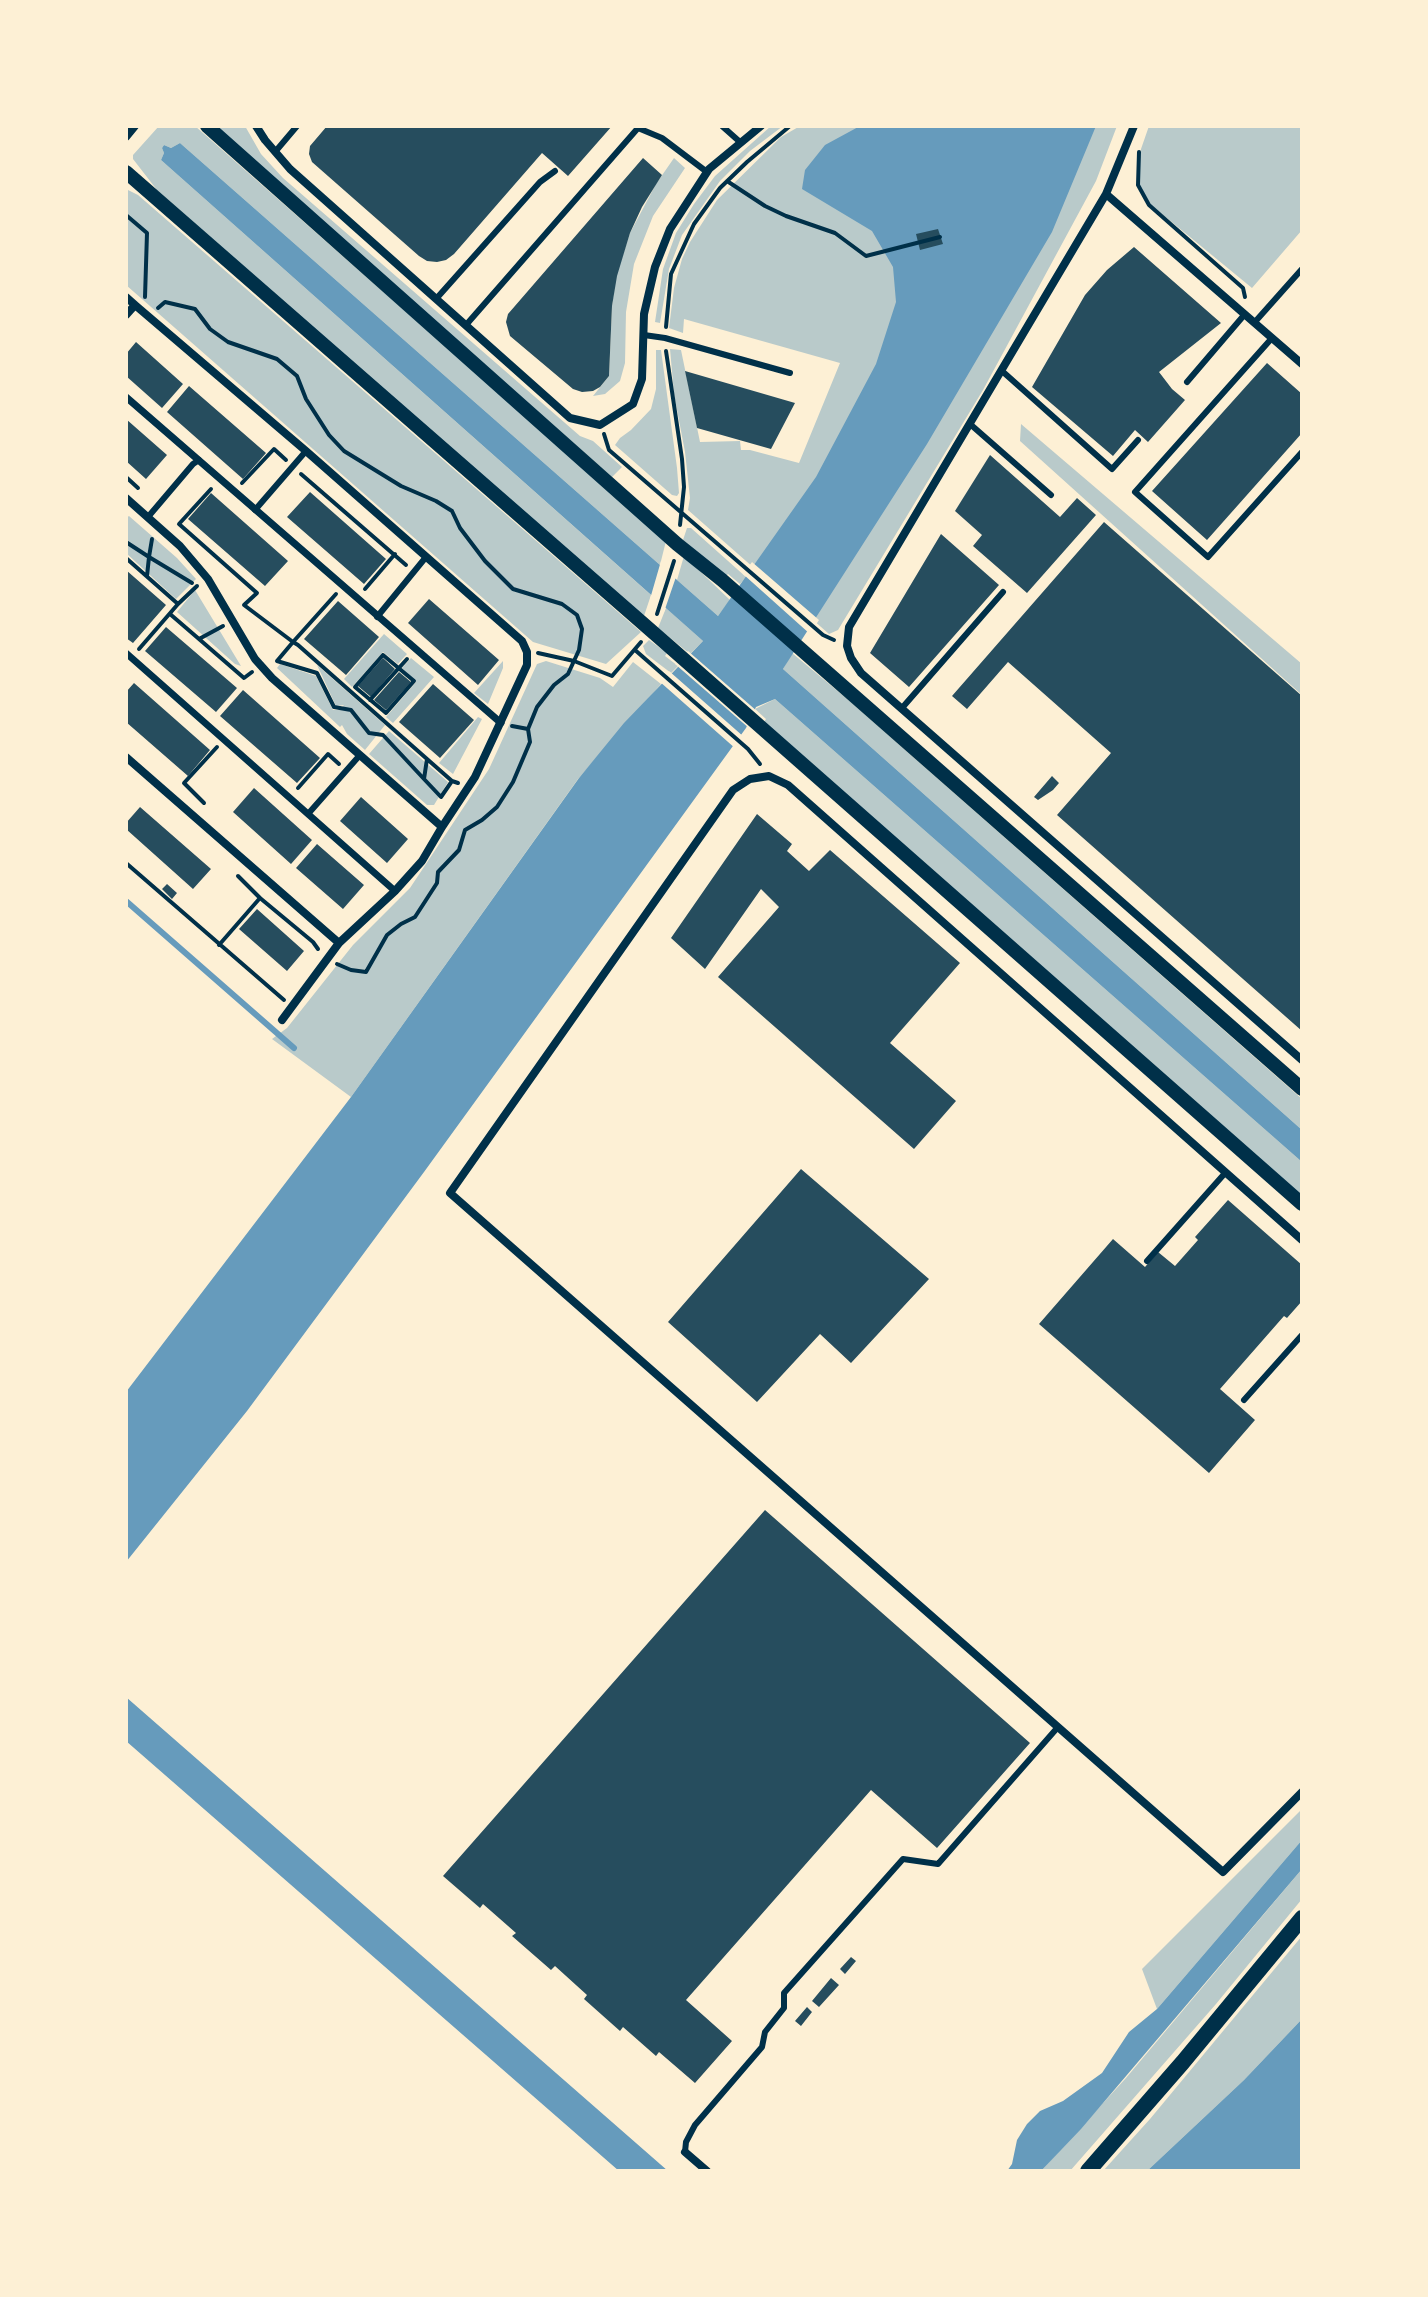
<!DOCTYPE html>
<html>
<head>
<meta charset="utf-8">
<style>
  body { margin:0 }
  #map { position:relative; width:1428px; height:2297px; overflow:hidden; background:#fdf0d5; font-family:"Asap Condensed",sans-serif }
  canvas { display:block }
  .frame { position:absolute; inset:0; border:128px solid #fdf0d5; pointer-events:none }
</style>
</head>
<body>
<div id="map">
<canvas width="1428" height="2297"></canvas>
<div class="frame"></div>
</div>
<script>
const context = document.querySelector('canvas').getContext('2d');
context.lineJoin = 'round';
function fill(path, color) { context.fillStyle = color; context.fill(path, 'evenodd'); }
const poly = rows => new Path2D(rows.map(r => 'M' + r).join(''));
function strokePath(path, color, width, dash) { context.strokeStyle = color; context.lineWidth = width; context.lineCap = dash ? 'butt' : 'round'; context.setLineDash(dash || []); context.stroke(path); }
fill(poly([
  [159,126,195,126,666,541,660,565,180,143,171,148,164,145,162,148,164,153,161,160,651,595,643,619,157,190,133,159,133,155],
  [214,126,245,126,261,154,283,178,580,436,593,441,622,467,612,477],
  [771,126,783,126,750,151,720,181,682,235,669,269,660,323,655,322,663,269,676,233,694,204,715,176],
  [800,126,1117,126,1096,181,983,390,838,630,829,634,688,510,690,498,685,452,674,394,670,349,681,350,700,442,740,441,741,450,750,450,799,463,840,363,684,319,683,333,669,328,674,288,682,259,690,242,717,200,781,137],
  [1149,126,1302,126,1302,230,1252,288,1151,205,1137,181,1141,149],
  [674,158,685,168,653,216,634,264,626,312,625,363,620,381,605,394,593,396,609,376,612,306,616,276,630,233,656,184],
  [126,189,138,195,641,632,606,664,533,642,126,285],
  [656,350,661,350,677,468,679,493,677,496,672,495,615,445,620,438,631,430,651,409,656,389],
  [1021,424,1302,664,1302,695,1020,441],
  [129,516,177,558,196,579,176,599,126,553,126,518],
  [687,528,691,528,746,577,740,584,728,574,725,577,683,540],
  [684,556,730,600,718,616,677,580],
  [195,590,241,666,235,664,177,612],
  [666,608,703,641,690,654,658,628],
  [384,634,407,654,398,664,383,652,352,687,344,679],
  [649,640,667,653,665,656,678,666,671,673,646,654,643,646],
  [792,653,846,698,1302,1099,1302,1130,783,669],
  [411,658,434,677,393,723,386,717,416,682,402,668],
  [503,661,503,668,488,704,474,693],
  [546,661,600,678,613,687,633,662,661,684,578,779,351,1097,272,1039,287,1028,353,945,410,888,489,769,537,664],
  [280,664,316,676,333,710,339,710,344,705,336,706,317,665,385,725,365,750,347,734,342,725,340,727,277,668],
  [775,699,1302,1162,1302,1196,764,722,766,719,755,709],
  [478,717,482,719,453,774,439,763],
  [389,731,448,782,434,805,427,805,369,754],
  [1302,1809,1302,1840,1157,2009,1142,1969],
  [1302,1869,1302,1899,1216,2004,1070,2171,1041,2171,1126,2078],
  [1302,1936,1302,2019,1244,2080,1147,2171,1103,2171,1150,2119]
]), '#b9caca');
fill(poly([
  [860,126,1096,126,1052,232,927,444,783,669,1302,1130,1302,1162,775,699,756,707,746,728,424,1172,247,1411,126,1562,126,1392,351,1097,579,778,624,723,703,641,161,160,164,153,162,148,164,145,171,148,180,143,718,616,816,477,876,364,896,302,893,267,872,231,802,189,805,170,825,145],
  [126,1697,668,2171,619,2171,126,1741],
  [1302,1840,1302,1869,1081,2129,1041,2171,1007,2171,1012,2164,1017,2140,1027,2124,1040,2111,1063,2101,1102,2073,1129,2032,1157,2009],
  [1302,2019,1302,2171,1147,2171,1244,2080]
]), '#669bbc');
fill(poly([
  [661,561,677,574,664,612,650,599],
  [752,562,819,620,810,634,743,574],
  [688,651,758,712,750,729,675,664],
  [669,671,744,737,736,749,659,681]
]), '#fdf0d5');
strokePath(poly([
  [126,901,294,1048]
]), '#669bbc', 6);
fill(poly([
  [327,126,612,126,568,176,542,153,454,254,446,260,437,262,427,261,419,256,312,162,309,154,310,146],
  [643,158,662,175,642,207,630,233,617,276,612,306,609,376,600,387,593,391,582,392,573,389,510,336,506,322,508,314],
  [938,229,943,244,920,250,916,234],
  [1134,247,1221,323,1159,372,1172,389,1185,400,1148,442,1135,430,1113,456,1032,387,1085,295,1107,270],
  [136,342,183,384,162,408,126,376,126,354],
  [1267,363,1302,394,1302,433,1207,540,1152,491],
  [685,371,795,403,771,449,697,428],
  [189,386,266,453,243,479,167,412],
  [126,419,167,455,146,479,126,461],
  [990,455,1060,517,1077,498,1096,515,1027,593,973,546,982,535,955,511],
  [310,492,386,559,364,584,287,517],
  [211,493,288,561,265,586,188,519],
  [1104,522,1302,696,1302,1031,1057,815,1111,753,1008,662,967,709,952,696],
  [941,534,999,585,909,687,870,653],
  [126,570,166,605,133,643,126,638],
  [429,599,499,660,478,685,408,623],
  [338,601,379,637,346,675,304,639],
  [166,627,237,688,216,712,145,651],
  [383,658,395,669,371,697,358,686],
  [399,672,411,682,386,710,374,700],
  [134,683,210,750,188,776,126,722,126,692],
  [433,684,474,720,440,758,399,722],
  [243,690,320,758,297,783,220,716],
  [1052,776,1059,783,1053,790,1038,800,1034,797],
  [254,788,312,840,291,864,233,812],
  [361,797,408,839,387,863,340,821],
  [140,807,211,869,193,889,126,829,126,823],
  [757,814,792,844,787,851,809,871,830,850,960,963,890,1043,956,1101,914,1149,718,977,779,907,761,889,705,969,671,938],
  [317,844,364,885,343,909,296,868],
  [167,884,177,893,172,899,162,889],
  [257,909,304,951,287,971,239,929],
  [801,1169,929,1279,851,1363,820,1334,757,1402,668,1322],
  [1228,1200,1302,1265,1302,1301,1287,1318,1284,1316,1220,1389,1255,1420,1209,1473,1039,1324,1113,1239,1145,1267,1158,1252,1175,1266,1198,1240,1195,1237],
  [765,1510,1030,1743,937,1848,871,1790,686,2000,732,2041,695,2083,659,2052,656,2056,623,2027,620,2031,584,1999,587,1995,555,1966,551,1970,512,1936,516,1933,483,1904,480,1908,443,1876],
  [851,1957,856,1961,845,1974,840,1969],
  [831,1978,839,1985,819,2007,812,2001],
  [807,2007,812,2012,801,2026,795,2021]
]), '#264d5e');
strokePath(poly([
  [1139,152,1138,185,1149,205,1243,288,1245,297],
  [727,181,765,206,786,216,835,233,866,256,940,237],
  [126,215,147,233,145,297],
  [158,308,165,302,195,309,210,329,228,342,277,359,297,376,306,399,329,435,344,451,401,486,436,501,452,511,460,528,485,561,513,589,562,604,577,615,582,629,579,650,568,674,554,685,537,707,528,729],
  [666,327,671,274,694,224,720,188,747,162,790,126],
  [666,351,682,459,684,487,680,525],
  [604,434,609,450,823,635,834,640],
  [301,474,406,565],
  [126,477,138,488],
  [242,483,274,449,286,460],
  [211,489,179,524,257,593,244,605,293,642,336,594],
  [126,542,149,557,152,539],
  [126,558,178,604,139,649],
  [147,576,149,557,192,583],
  [365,589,395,554],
  [178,604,197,586],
  [170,614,199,639,223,626],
  [657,614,674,561],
  [199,639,244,678,252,672],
  [635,650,748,749,760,764],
  [538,653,574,661,612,676,641,642],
  [383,655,414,681,386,713,355,687,383,655],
  [370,700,407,659],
  [427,759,424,779,383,735,369,733,351,710,334,707,317,673,277,661,293,642,298,645,427,759,452,781,458,783],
  [424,779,441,797,452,781],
  [298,788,328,754,339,764],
  [204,803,184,783,217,747],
  [126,863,284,1000],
  [260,898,313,942,318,949],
  [219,945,260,898,238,876],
  [337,964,351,970,366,972,387,935,401,924,415,917,437,883,438,872,459,850,465,830,482,820,497,807,513,782,530,742,528,729,512,726]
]), '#003049', 4);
strokePath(poly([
  [722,126,740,142],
  [275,152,297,126],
  [436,299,540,182,555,171],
  [1254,323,1302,269],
  [466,325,638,128,662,138,707,172],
  [644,335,665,338,790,373],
  [1272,338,1135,492,1208,557,1302,452],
  [1002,371,1112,469,1138,440],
  [1187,382,1245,314],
  [970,424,1051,495],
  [255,510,306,451],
  [148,517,193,464,199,460],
  [377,617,426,557],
  [902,708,1003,592],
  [308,814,360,755],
  [1147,1261,1226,1172],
  [1244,1400,1302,1335],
  [685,2152,686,2142,695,2125,762,2047,765,2032,784,2008,784,1993,903,1859,938,1864,1058,1727]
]), '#003049', 6);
strokePath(poly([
  [126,397,501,723],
  [126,653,395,891]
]), '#003049', 7);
strokePath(poly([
  [256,126,265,140,290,169,570,418,600,425,633,404,642,379,644,314,655,267,670,229,709,169,761,126],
  [1134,126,1106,194,849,627,847,646,851,658,861,673,1302,1060],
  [126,137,135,126],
  [1106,194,1302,364],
  [126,297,135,305,126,315],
  [135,305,306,451,522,641,527,652,527,665,475,777,442,827,422,861,395,891,339,943,282,1020],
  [126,498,180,546,208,579,255,659,272,678,442,827],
  [126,757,339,943],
  [1302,1240,788,785,769,776,750,779,733,790,450,1193,1223,1872,1302,1792],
  [685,2152,707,2171]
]), '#003049', 8);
strokePath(poly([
  [207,126,677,544,722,580,1302,1089],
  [126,172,671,648,1302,1204]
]), '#003049', 14);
strokePath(poly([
  [1088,2171,1183,2062,1302,1918]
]), '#003049', 16);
</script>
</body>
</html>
